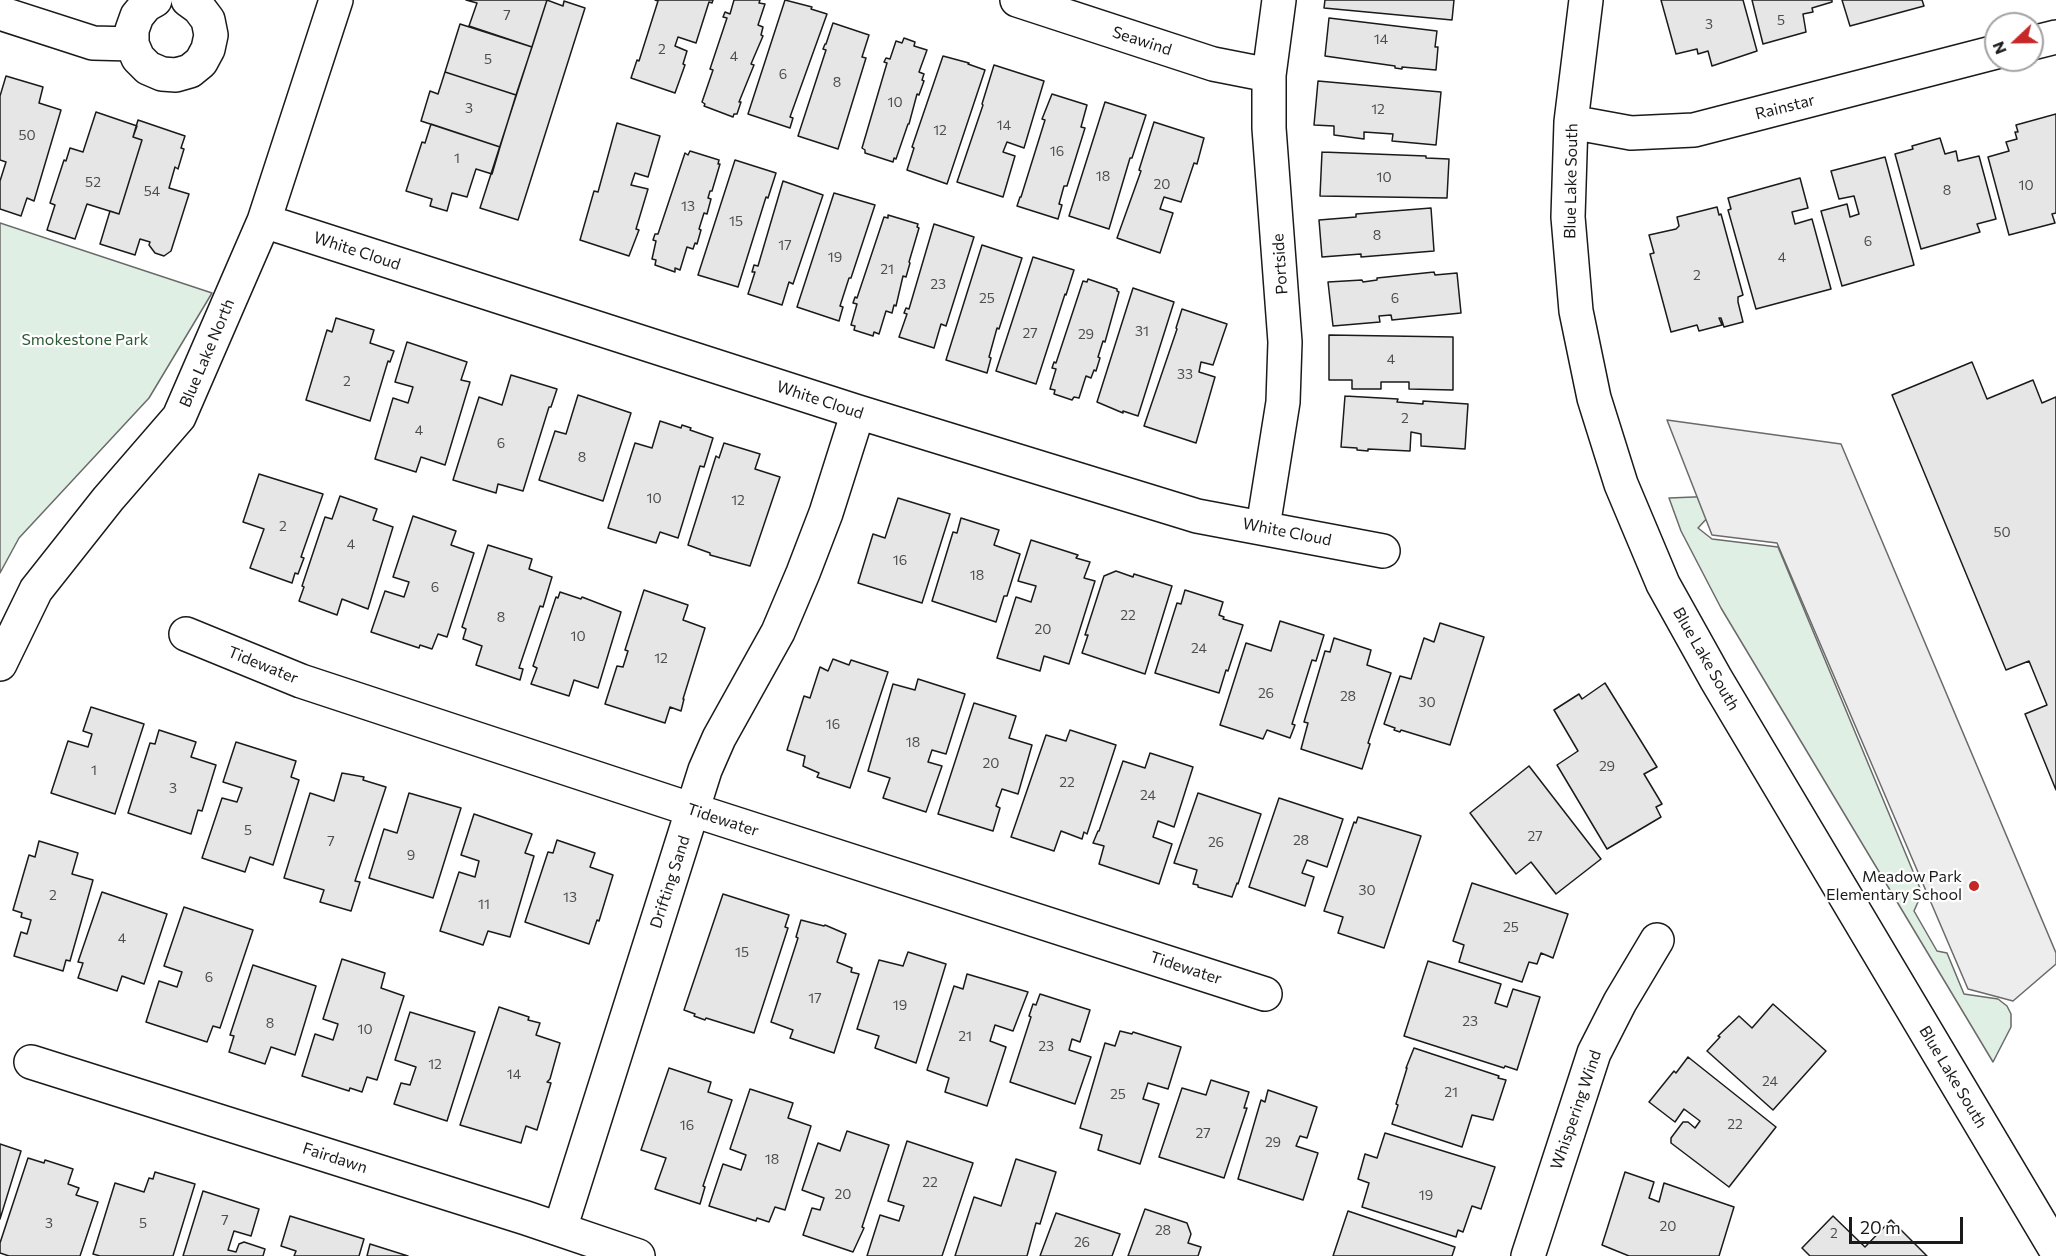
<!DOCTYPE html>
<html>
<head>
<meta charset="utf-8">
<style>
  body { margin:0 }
  #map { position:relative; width:2056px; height:1256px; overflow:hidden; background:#fff; font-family:Commissioner,sans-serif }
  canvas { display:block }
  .north { position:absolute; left:1984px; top:12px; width:60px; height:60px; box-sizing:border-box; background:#fff; border:2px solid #a3a3a3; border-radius:50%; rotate:248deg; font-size:16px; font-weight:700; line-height:24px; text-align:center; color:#1a1a1a }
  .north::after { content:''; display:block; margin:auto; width:21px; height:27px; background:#c62828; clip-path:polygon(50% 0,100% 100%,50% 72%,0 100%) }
  .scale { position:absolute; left:1849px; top:1217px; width:114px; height:27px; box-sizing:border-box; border:3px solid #1a1a1a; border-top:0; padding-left:8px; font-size:18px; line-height:21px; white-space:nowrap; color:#1a1a1a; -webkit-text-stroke:4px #fff; paint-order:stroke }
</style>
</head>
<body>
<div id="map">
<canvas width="2056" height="1256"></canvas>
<div class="north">N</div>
<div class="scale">20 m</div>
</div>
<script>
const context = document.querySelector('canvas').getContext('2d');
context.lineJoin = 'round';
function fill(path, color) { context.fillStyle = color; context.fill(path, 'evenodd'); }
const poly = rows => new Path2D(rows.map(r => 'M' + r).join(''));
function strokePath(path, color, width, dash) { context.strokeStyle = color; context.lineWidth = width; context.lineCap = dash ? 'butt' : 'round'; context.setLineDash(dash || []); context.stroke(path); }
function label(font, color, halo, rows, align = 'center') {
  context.font = font + ' Commissioner,sans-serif'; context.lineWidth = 4.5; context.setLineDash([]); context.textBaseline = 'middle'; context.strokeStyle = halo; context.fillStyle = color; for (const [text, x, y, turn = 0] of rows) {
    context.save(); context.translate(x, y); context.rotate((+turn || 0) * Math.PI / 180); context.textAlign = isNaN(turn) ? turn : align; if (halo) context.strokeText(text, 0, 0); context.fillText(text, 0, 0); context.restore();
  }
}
const green = poly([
  [0,223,212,293,149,398,19,538,0,573,0,223],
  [1719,496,1721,503,1698,528,1712,539,1778,547,1922,893,1914,911,1937,951,1947,953,1964,994,1998,999,2007,1006,2011,1014,2011,1027,1993,1062,1721,608,1681,531,1669,498,1719,496]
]);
fill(green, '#e0efe3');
strokePath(green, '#6a6a6a', 1.5);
const parking = poly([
  [1667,420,1841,444,2056,953,2056,964,2013,1001,1968,989,1777,543,1712,535,1667,420]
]);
fill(parking, '#ededed');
strokePath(parking, '#6a6a6a', 1.5);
const building = poly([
  [466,0,547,0,532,47,469,26,477,3,466,0],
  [547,0,563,6,564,1,585,8,518,220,480,208,547,0],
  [713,0,712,3,709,2,696,43,678,37,675,46,687,51,683,64,685,65,675,93,631,78,637,60,639,61,658,1,655,0,713,0],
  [734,0,760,0,759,3,765,4,758,25,763,27,761,35,763,36,751,64,754,65,739,102,741,102,737,114,734,114,733,117,704,106,705,104,702,102,713,70,710,69,727,18,723,17,725,12,730,14,734,0],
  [785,0,812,7,811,9,827,14,790,117,793,118,790,128,748,114,785,0],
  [1325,0,1454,0,1452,20,1324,8,1325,0],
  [1661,0,1743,0,1757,51,1712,66,1708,51,1698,54,1697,49,1676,54,1661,0],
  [1752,0,1832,0,1832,2,1812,8,1813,12,1803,14,1806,32,1763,44,1752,0],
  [1842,0,1922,0,1924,6,1850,26,1842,0],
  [1329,18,1437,31,1435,47,1438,47,1436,70,1402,67,1402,69,1395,68,1395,66,1325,56,1329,18],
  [833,23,869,35,862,57,866,58,838,149,798,136,826,50,823,49,825,44,826,44,833,23],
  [460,24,532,47,516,95,445,72,460,24],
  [904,38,915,42,914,46,927,50,919,72,924,74,922,80,924,81,919,95,917,94,909,124,908,124,896,159,894,158,893,162,865,153,865,150,862,148,887,63,884,62,886,58,890,59,896,41,902,43,904,38],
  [943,56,969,63,968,64,985,70,947,184,907,170,914,148,912,147,943,56],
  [994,65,1044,81,1024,148,1007,142,1003,152,1015,156,1003,197,957,182,983,105,982,104,994,65],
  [445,72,516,95,500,147,421,121,430,91,438,94,445,72],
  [6,76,43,87,39,103,61,110,34,201,27,198,21,216,0,209,0,181,6,162,0,160,0,96,6,76],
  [1318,81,1441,92,1436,145,1392,141,1393,134,1364,132,1364,139,1334,135,1334,126,1314,125,1318,81],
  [1052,94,1087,105,1081,127,1085,128,1067,186,1064,186,1059,204,1062,205,1058,219,1017,206,1020,197,1021,197,1045,120,1042,119,1052,94],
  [1105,102,1146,115,1132,158,1130,158,1109,229,1069,216,1105,102],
  [96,112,137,126,133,137,142,140,119,214,87,204,75,239,47,230,55,205,50,203,64,160,66,161,70,148,83,152,96,112],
  [2056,114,2056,213,2052,214,2055,223,2009,235,1988,157,2009,151,2006,142,2017,139,2015,132,2018,132,2016,125,2056,114],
  [138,120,185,136,181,148,184,149,178,169,175,167,169,188,189,194,171,251,164,256,155,253,149,245,150,242,140,239,135,255,100,244,110,211,119,214,142,140,133,137,138,120],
  [1154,122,1204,138,1197,164,1194,163,1181,202,1164,197,1160,209,1173,213,1160,253,1117,238,1141,171,1139,170,1154,122],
  [617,123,660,136,648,177,635,173,631,185,648,189,636,229,639,230,629,256,580,240,594,191,598,192,617,123],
  [431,124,500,147,492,174,476,169,467,197,452,193,447,211,430,206,432,199,406,191,422,142,425,143,431,124],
  [1940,138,1945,154,1956,151,1958,161,1979,156,1996,219,1977,224,1980,232,1921,249,1895,154,1913,149,1912,146,1940,138],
  [690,151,719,160,718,164,720,164,712,191,710,191,708,198,711,199,707,214,704,213,699,229,701,230,697,244,695,243,693,249,687,247,680,270,675,268,675,272,655,265,656,260,652,259,656,241,653,240,655,234,658,234,685,153,688,155,690,151],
  [1322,152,1426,156,1426,158,1449,159,1447,198,1320,196,1322,152],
  [1885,157,1914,265,1842,286,1821,211,1847,204,1850,217,1859,214,1854,196,1839,199,1831,171,1885,157],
  [735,160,776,173,768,198,766,197,738,287,698,275,735,160],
  [1800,178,1808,208,1792,212,1795,224,1812,219,1831,289,1756,309,1728,210,1731,209,1728,198,1800,178],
  [783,181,823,195,793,284,789,282,782,305,748,294,755,272,752,272,754,265,758,266,783,181],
  [834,193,875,205,851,278,849,278,840,306,843,307,839,321,797,307,834,193],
  [1717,207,1719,215,1721,214,1743,295,1738,297,1738,302,1743,322,1724,327,1721,318,1719,318,1722,325,1699,331,1697,325,1671,332,1650,254,1654,253,1649,235,1676,229,1679,226,1677,217,1717,207],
  [1431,208,1434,251,1361,257,1361,254,1322,257,1319,220,1356,217,1356,214,1431,208],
  [888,215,918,224,917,227,919,228,909,262,910,263,906,277,903,276,896,306,894,305,892,313,886,311,879,334,874,332,873,336,854,330,855,326,851,325,857,304,853,303,855,297,857,298,884,217,888,218,888,215],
  [934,224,974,237,946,326,941,324,934,348,899,337,907,314,904,313,906,308,909,309,934,224],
  [982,245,1022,258,999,329,997,328,989,357,991,358,987,373,946,360,982,245],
  [1033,257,1074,270,1066,295,1065,294,1036,384,996,371,1033,257],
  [1434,272,1435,275,1457,273,1461,313,1392,320,1391,315,1379,316,1380,322,1333,326,1328,282,1362,280,1363,282,1377,280,1377,278,1434,272],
  [1088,279,1117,289,1117,291,1119,292,1105,342,1103,341,1098,357,1100,358,1096,371,1094,370,1091,378,1086,376,1079,398,1074,397,1072,400,1054,394,1055,390,1050,389,1056,369,1052,368,1054,362,1056,363,1083,281,1087,282,1088,279],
  [1133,288,1174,302,1138,416,1123,411,1123,413,1097,402,1133,288],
  [1182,309,1227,324,1213,365,1201,362,1199,372,1215,377,1196,443,1144,426,1177,329,1176,328,1182,309],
  [336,318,374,330,370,343,394,351,390,362,388,361,370,421,306,400,327,330,332,332,336,318],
  [1329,335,1453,337,1453,390,1409,389,1409,382,1381,382,1381,389,1352,389,1352,380,1329,380,1329,335],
  [407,342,467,362,461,380,470,382,445,465,421,457,416,472,375,459,393,398,408,403,413,387,395,382,407,342],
  [1972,362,1987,399,2033,380,2042,403,2056,397,2056,790,2025,714,2047,705,2029,661,2006,670,1892,395,1972,362],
  [511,375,557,389,551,407,549,407,523,491,498,484,496,493,453,480,479,397,502,405,511,375],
  [578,395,631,413,603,501,539,480,555,431,566,434,578,395],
  [1345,396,1398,399,1397,402,1423,404,1423,401,1468,404,1465,449,1421,446,1421,434,1411,432,1410,451,1368,449,1368,451,1357,450,1357,448,1341,447,1345,396],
  [660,421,681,428,682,425,691,428,690,430,713,438,704,467,700,466,678,538,660,532,656,543,608,528,635,443,652,448,660,421],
  [724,443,760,454,755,469,780,477,750,566,710,555,710,553,688,545,716,456,719,458,724,443],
  [259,474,323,494,301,557,304,558,298,574,295,573,292,583,250,568,264,529,243,522,259,474],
  [340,496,377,509,373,520,393,527,368,609,342,599,337,615,299,601,304,587,302,586,325,517,332,519,340,496],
  [898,498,950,514,922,603,858,583,873,534,885,538,898,498],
  [413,516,456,531,451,545,474,553,447,637,438,634,432,649,420,645,419,648,371,632,385,591,404,597,409,582,393,577,413,516],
  [961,518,999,530,994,545,1020,554,1007,596,1004,596,996,622,932,601,953,532,957,533,961,518],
  [1031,540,1078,555,1076,558,1090,562,1084,578,1095,581,1069,664,1044,656,1040,671,997,658,1016,597,1031,602,1036,586,1018,581,1031,540],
  [488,545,532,559,529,569,552,577,543,607,540,606,519,668,523,669,520,680,476,665,482,646,463,639,466,629,462,627,488,545],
  [1116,571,1133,577,1134,574,1172,586,1145,674,1082,653,1088,635,1085,635,1104,576,1116,571],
  [644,590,688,605,683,620,705,628,683,699,684,699,681,711,670,707,665,723,605,704,617,666,623,667,628,651,625,650,644,590],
  [1185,590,1223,602,1219,615,1224,617,1223,619,1243,625,1228,671,1226,670,1219,693,1155,673,1177,603,1181,604,1185,590],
  [560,592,581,599,582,597,621,612,598,688,574,680,569,696,531,684,537,668,533,666,556,597,558,598,560,592],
  [1280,621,1324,635,1316,661,1312,660,1292,724,1295,725,1290,738,1267,730,1263,739,1220,725,1246,643,1271,651,1280,621],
  [1440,623,1484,637,1450,745,1401,730,1400,732,1394,730,1395,728,1384,724,1400,676,1411,679,1424,638,1434,642,1440,623],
  [1334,638,1371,650,1367,665,1391,673,1368,743,1370,744,1362,769,1301,749,1308,723,1304,722,1325,651,1330,652,1334,638],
  [833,659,849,665,851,660,888,672,850,788,817,777,819,773,803,766,805,756,787,750,804,696,810,698,820,667,828,671,833,659],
  [918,679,965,694,946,754,932,750,928,762,942,766,926,812,883,798,890,778,868,771,893,684,915,690,918,679],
  [1605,683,1657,767,1644,774,1662,804,1656,807,1661,817,1607,849,1557,765,1578,751,1554,710,1579,694,1582,699,1605,683],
  [974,703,1016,716,1009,738,1032,745,1018,794,1002,789,996,806,1000,808,993,831,938,814,974,703],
  [91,707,144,724,115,814,51,793,68,741,88,747,92,734,83,731,91,707],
  [159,730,196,742,191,757,216,765,202,811,198,810,191,834,128,813,150,743,155,744,159,730],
  [1070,730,1116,745,1087,834,1084,832,1082,839,1061,831,1054,851,1011,837,1046,735,1066,741,1070,730],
  [236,742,296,761,291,777,299,780,273,865,250,857,245,872,202,858,222,798,237,802,242,788,223,782,236,742],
  [1150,753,1193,767,1174,827,1158,821,1153,837,1172,844,1159,884,1099,864,1104,846,1093,843,1098,831,1099,831,1123,761,1145,768,1150,753],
  [1529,766,1601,859,1556,894,1531,862,1516,874,1470,813,1529,766],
  [342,773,364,777,363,780,386,787,355,881,360,882,351,911,320,902,324,890,284,878,310,793,334,801,342,773],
  [409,793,461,808,433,898,369,878,384,829,397,833,409,793],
  [1198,793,1261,814,1238,884,1237,883,1232,897,1198,887,1198,885,1193,884,1197,870,1174,863,1198,793],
  [1279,798,1343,819,1327,867,1307,860,1302,873,1314,877,1305,906,1249,887,1279,798],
  [474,814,532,834,525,853,534,856,510,937,488,931,483,945,440,931,459,872,475,877,479,861,461,855,474,814],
  [1358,817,1421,836,1384,948,1338,933,1343,917,1324,911,1354,822,1356,823,1358,817],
  [557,840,595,853,590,867,613,875,599,921,597,920,589,944,525,922,548,852,553,853,557,840],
  [39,841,78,853,72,874,93,880,70,961,66,960,63,971,14,956,21,932,27,934,31,920,21,917,22,913,13,910,29,855,35,857,39,841],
  [1472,883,1568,914,1553,958,1541,953,1537,964,1529,962,1522,982,1459,962,1464,945,1453,941,1472,883],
  [102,892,167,914,144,984,122,976,117,991,78,978,83,963,78,962,102,892],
  [723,894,789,915,785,927,788,928,754,1033,706,1018,705,1020,694,1016,695,1014,684,1010,723,894],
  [184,907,253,930,220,1028,213,1026,207,1042,146,1022,159,981,177,987,182,972,164,966,184,907],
  [801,920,824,926,825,925,846,934,837,962,852,968,851,972,859,974,834,1053,790,1038,793,1030,771,1022,798,938,796,937,801,920],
  [908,952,946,964,916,1063,875,1048,879,1036,857,1029,879,960,903,966,908,952],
  [342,959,385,973,381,988,404,996,377,1080,367,1077,362,1092,350,1088,349,1091,302,1076,315,1034,333,1040,338,1024,323,1019,342,959],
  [1428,961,1501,984,1495,1003,1507,1007,1513,989,1540,997,1517,1070,1505,1066,1504,1068,1404,1036,1428,961],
  [253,965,316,986,295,1055,271,1047,265,1064,229,1052,234,1036,230,1035,253,965],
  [967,974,1028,992,1013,1031,995,1025,990,1041,1006,1047,987,1106,945,1092,949,1078,927,1070,954,986,963,989,967,974],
  [1040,994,1090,1010,1080,1042,1072,1039,1069,1050,1091,1057,1075,1104,1010,1082,1031,1017,1029,1016,1033,1004,1036,1005,1040,994],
  [1773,1004,1826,1051,1773,1110,1707,1051,1720,1037,1718,1036,1739,1016,1752,1028,1773,1004],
  [499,1007,529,1017,528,1020,540,1023,536,1035,560,1043,550,1079,547,1082,551,1083,537,1130,526,1126,521,1143,460,1125,499,1007],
  [410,1012,475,1032,447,1121,394,1104,401,1083,410,1085,416,1067,395,1060,410,1012],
  [1120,1031,1132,1034,1133,1032,1181,1047,1168,1089,1148,1083,1143,1099,1159,1104,1140,1164,1098,1150,1102,1135,1080,1128,1105,1043,1115,1046,1120,1031],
  [1414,1048,1499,1076,1498,1078,1506,1080,1493,1120,1472,1115,1462,1147,1392,1124,1398,1105,1396,1104,1407,1068,1406,1068,1414,1048],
  [1688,1057,1776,1127,1729,1187,1671,1143,1671,1138,1683,1122,1688,1122,1695,1128,1700,1121,1684,1109,1675,1122,1649,1102,1674,1071,1676,1073,1688,1057],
  [669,1068,711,1082,708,1092,732,1100,703,1186,705,1187,700,1204,655,1189,666,1158,641,1150,669,1068],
  [1211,1080,1249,1092,1244,1108,1247,1108,1224,1178,1159,1157,1182,1088,1206,1095,1211,1080],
  [750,1089,793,1103,788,1118,811,1126,785,1210,775,1207,769,1222,757,1218,756,1221,709,1206,723,1164,741,1170,746,1155,730,1149,750,1089],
  [1268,1090,1317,1107,1307,1138,1300,1136,1296,1146,1318,1153,1303,1200,1238,1179,1261,1100,1265,1102,1268,1090],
  [847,1131,889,1145,862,1227,864,1228,853,1252,803,1235,812,1208,820,1210,824,1198,802,1190,818,1143,840,1151,847,1131],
  [1385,1133,1495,1167,1481,1209,1472,1206,1463,1232,1458,1230,1456,1237,1362,1207,1369,1183,1358,1179,1365,1154,1377,1158,1385,1133],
  [907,1141,973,1163,942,1256,867,1256,880,1215,899,1221,904,1206,888,1201,907,1141],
  [0,1144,21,1151,0,1219,0,1144],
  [28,1158,44,1163,45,1160,73,1169,68,1184,79,1188,76,1195,98,1202,80,1256,9,1256,0,1253,0,1243,28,1158],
  [1016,1159,1056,1172,1040,1224,1036,1223,1027,1256,955,1256,974,1197,1001,1206,1016,1159],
  [155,1172,195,1184,173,1256,100,1256,93,1254,115,1183,144,1192,149,1178,153,1179,155,1172],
  [1625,1172,1654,1182,1649,1198,1659,1202,1664,1183,1734,1207,1719,1256,1629,1256,1602,1245,1625,1172],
  [203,1191,259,1209,251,1236,234,1231,228,1250,236,1252,239,1244,244,1242,265,1249,263,1256,183,1256,203,1191],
  [1145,1209,1187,1223,1191,1234,1188,1243,1201,1247,1198,1256,1128,1256,1145,1209],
  [1348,1211,1455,1247,1452,1256,1333,1256,1348,1211],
  [1056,1213,1120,1234,1112,1256,1040,1256,1056,1213],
  [290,1216,364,1239,359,1256,294,1256,296,1251,281,1246,290,1216],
  [1833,1216,1865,1247,1891,1220,1927,1256,1810,1256,1802,1248,1833,1216],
  [370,1244,408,1256,367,1256,370,1244]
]);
fill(building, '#e6e6e6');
strokePath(building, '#1a1a1a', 1.5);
const minor = poly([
  [155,0,146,5,137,16,132,30,132,44,138,58,148,68,162,74,176,75,190,71,201,62,208,49,211,35,208,20,199,8,188,0],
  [1017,0,1213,64,1269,75],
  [1586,0,1571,122,1568,217,1576,311,1594,398,1621,484,1663,584,1716,679,2056,1250],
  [0,13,93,43,132,44],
  [2032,43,2056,37],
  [1571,122,1631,133,1694,130,1996,52],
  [264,221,858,412,1197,516,1383,551],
  [1263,527,1283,402,1285,342,1269,128,1269,75,1279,0],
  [186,634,301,681,693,810,1265,994],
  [0,664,36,590,108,499,179,417,264,221,336,0],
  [31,1062,526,1218,638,1256],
  [560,1229,705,770,719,738,778,632,803,573,826,513,858,412],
  [1528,1256,1594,1053,1620,1002,1657,940]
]);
strokePath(minor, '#1a1a1a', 36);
strokePath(minor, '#fff', 33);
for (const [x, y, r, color] of [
  [1974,886,6,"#c62828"]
]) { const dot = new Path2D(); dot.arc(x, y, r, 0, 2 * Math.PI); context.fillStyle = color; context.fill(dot); strokePath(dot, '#fff', 2); }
label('14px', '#4d4d4d', null, [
  ["7",507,15],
  ["5",1781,20],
  ["3",1709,24],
  ["14",1381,39],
  ["2",662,49],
  ["4",734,56],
  ["5",488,59],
  ["6",783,74],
  ["8",837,82],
  ["10",895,102],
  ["3",469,108],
  ["12",1378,109],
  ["14",1004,125],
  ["12",940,130],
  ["50",27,135],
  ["16",1057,151],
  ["1",457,158],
  ["18",1103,176],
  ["10",1384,177],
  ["52",93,182],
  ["20",1162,184],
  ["10",2026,185],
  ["8",1947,190],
  ["54",152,191],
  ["13",688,206],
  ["15",736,221],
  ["8",1377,235],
  ["6",1868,241],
  ["17",785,245],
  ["19",835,257],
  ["4",1782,257],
  ["21",887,269],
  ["2",1697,275],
  ["23",938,284],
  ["25",987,298],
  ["6",1395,298],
  ["31",1142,331],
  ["27",1030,333],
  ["29",1086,334],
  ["4",1391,359],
  ["33",1185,374],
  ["2",347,381],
  ["2",1405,418],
  ["4",419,430],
  ["6",501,443],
  ["8",582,457],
  ["10",654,498],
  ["12",738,500],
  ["2",283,526],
  ["50",2002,532],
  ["4",351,544],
  ["16",900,560],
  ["18",977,575],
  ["6",435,587],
  ["22",1128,615],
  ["8",501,617],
  ["20",1043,629],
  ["10",578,636],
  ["24",1199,648],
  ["12",661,658],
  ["26",1266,693],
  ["28",1348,696],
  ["30",1427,702],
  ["16",833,724],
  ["18",913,742],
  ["20",991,763],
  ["29",1607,766],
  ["1",94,770],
  ["22",1067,782],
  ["3",173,788],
  ["24",1148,795],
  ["5",248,830],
  ["27",1535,836],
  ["28",1301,840],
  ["7",331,841],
  ["26",1216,842],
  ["9",411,855],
  ["30",1367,890],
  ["2",53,895],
  ["13",570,897],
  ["11",484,904],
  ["25",1511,927],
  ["4",122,938],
  ["15",742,952],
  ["6",209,977],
  ["17",815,998],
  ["19",900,1005],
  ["23",1470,1021],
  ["8",270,1023],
  ["10",365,1029],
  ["21",965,1036],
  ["23",1046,1046],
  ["12",435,1064],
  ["14",514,1074],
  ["24",1770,1081],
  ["21",1451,1092],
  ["25",1118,1094],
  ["22",1735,1124],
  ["16",687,1125],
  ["27",1203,1133],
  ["29",1273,1142],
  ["18",772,1159],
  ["22",930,1182],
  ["20",843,1194],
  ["19",1426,1195],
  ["7",225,1220],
  ["3",49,1223],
  ["5",143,1223],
  ["20",1668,1226],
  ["28",1163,1230],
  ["2",1834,1233],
  ["26",1082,1242]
]);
label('16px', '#1a1a1a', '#fff', [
  ["Seawind",1142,41,18],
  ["Rainstar",1785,107,-14],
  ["Blue Lake South",1571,181,-89],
  ["White Cloud",357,251,18],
  ["Portside",1280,264,-94],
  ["Blue Lake North",207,353,-67],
  ["White Cloud",820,400,18],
  ["White Cloud",1287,532,11],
  ["Blue Lake South",1706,659,60],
  ["Tidewater",263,665,22],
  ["Tidewater",723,820,18],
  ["Drifting Sand",670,882,-72],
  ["Tidewater",1186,968,18],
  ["Blue Lake South",1953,1077,59],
  ["Whispering Wind",1576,1110,-71],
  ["Fairdawn",335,1158,18]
]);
label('16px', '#2b5a34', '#fff', [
  ["Smokestone Park",85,340]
]);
label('16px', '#1a1a1a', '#fff', [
  ["Meadow Park",1962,877],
  ["Elementary School",1962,895]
], 'right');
</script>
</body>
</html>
